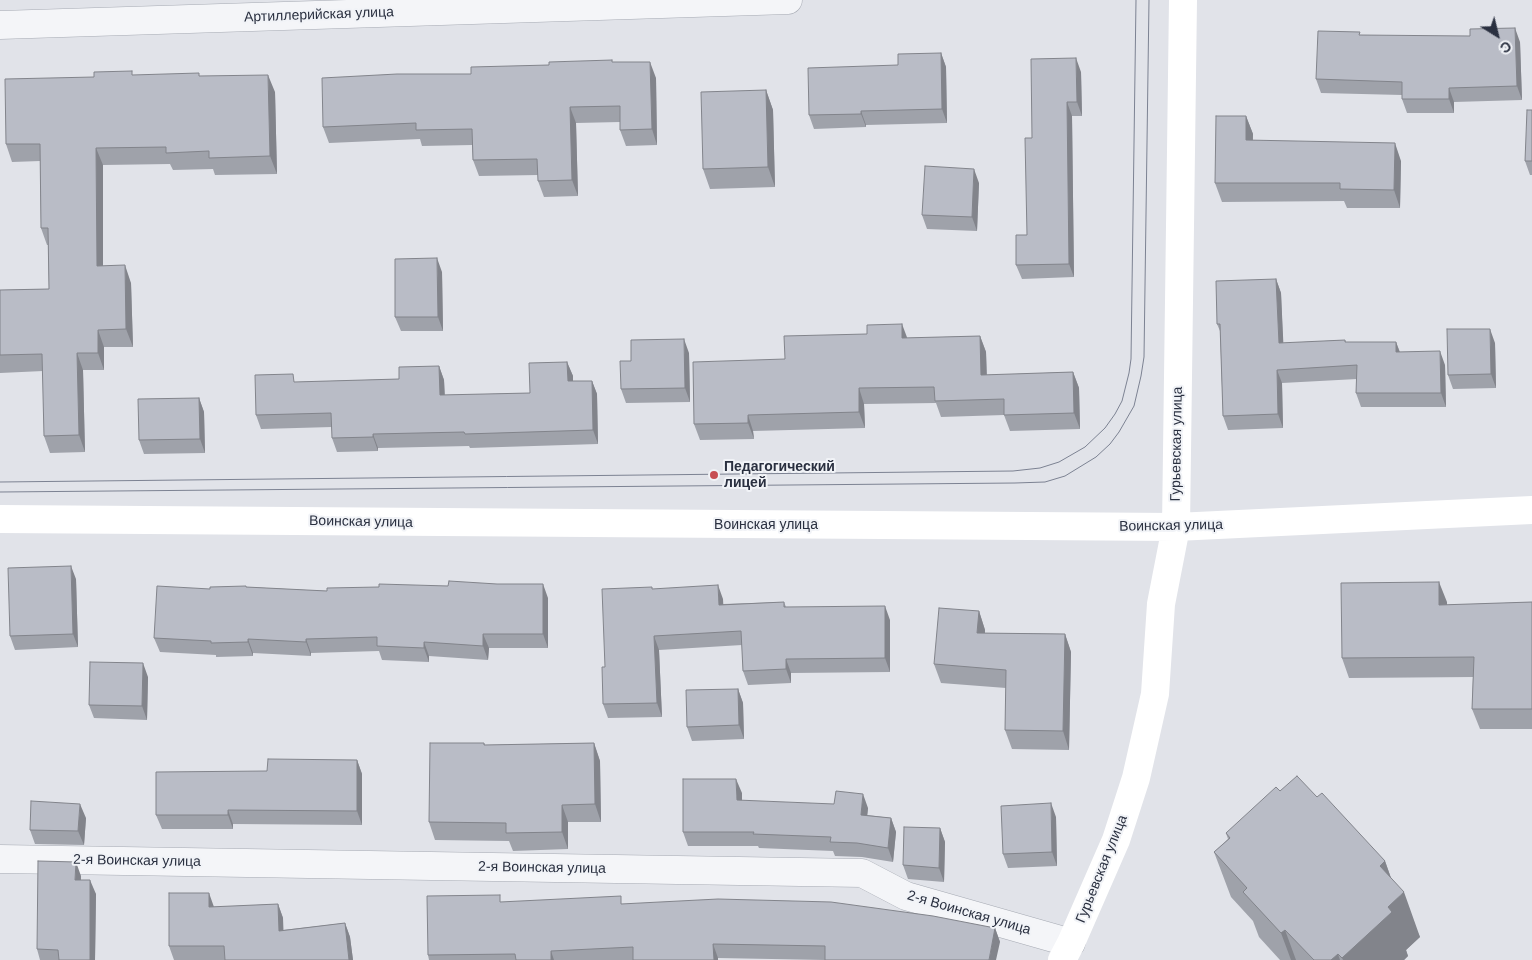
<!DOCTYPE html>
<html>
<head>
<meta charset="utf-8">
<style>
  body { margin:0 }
  #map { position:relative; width:1532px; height:960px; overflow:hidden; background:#e1e3e9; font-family:Helvetica,sans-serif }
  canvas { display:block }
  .north { position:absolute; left:1472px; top:10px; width:50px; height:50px; -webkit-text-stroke:4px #f1f3f7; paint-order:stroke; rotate:144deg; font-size:14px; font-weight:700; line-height:20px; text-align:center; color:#2a3040 }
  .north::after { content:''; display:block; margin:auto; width:18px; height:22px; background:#2a3040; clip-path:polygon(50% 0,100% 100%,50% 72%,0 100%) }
</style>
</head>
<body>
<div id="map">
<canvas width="1532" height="960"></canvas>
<div class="north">С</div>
</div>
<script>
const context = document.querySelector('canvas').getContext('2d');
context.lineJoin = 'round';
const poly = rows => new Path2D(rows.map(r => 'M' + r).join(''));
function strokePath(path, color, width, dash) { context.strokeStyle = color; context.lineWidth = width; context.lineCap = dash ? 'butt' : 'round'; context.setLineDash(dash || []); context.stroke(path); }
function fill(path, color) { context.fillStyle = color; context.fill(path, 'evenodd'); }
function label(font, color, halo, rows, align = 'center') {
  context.font = font + ' Helvetica,sans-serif'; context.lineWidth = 4; context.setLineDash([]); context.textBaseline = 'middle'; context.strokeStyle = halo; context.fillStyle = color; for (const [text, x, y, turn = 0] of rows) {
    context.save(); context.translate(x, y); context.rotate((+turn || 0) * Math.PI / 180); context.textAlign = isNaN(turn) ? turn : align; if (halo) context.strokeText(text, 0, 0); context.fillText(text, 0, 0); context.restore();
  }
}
const street = poly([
  [0,25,788,0],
  [0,859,862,873,906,896,1071,943]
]);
strokePath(street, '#a6aab3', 29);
strokePath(street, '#f4f5f8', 28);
strokePath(poly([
  [0,519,1176,527,1532,510],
  [1062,960,1071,943,1116,840,1136,778,1155,694,1161,604,1176,527,1183,0]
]), '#fff', 28);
strokePath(poly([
  [0,482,1013,471,1040,468,1059,462,1085,447,1105,428,1115,414,1122,401,1129,373,1131,359,1136,0],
  [0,492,1015,483,1045,482,1065,476,1096,457,1110,444,1119,432,1134,406,1141,376,1144,357,1149,0]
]), '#7c8292', 1);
fill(poly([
  [1361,35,1520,42,1522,100,1454,102,1454,113,1407,113,1402,99,1402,95,1321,93,1316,79],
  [941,53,946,67,947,123,866,125,866,127,814,129,809,115,898,65],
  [612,62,656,78,657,145,626,146,620,130,620,122,576,123,578,196,544,197,538,181,538,175,479,176,473,160,472,145,422,146,420,139,329,143,323,127,471,74,549,65],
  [1081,72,1082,116,1072,116,1074,277,1022,279,1016,265,1027,235,1032,138],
  [133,75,200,76,275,92,277,174,215,175,213,169,173,170,170,164,103,165,103,266,131,283,133,347,104,347,104,370,83,370,85,452,50,453,44,436,43,371,0,373,0,290,49,289,48,245,47,245,41,228,40,161,12,162,6,144,94,77],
  [766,90,773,110,775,187,710,189,703,169],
  [1532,110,1532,175,1530,175,1525,161],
  [1246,116,1253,134,1253,140,1401,161,1400,208,1347,208,1344,201,1222,202,1215,183],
  [979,183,977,231,927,229,922,215],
  [442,272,443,331,401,331,395,317],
  [1276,279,1281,293,1283,343,1345,340,1346,342,1396,342,1400,352,1445,365,1446,407,1361,407,1356,393,1357,379,1282,383,1283,428,1228,430,1223,416,1220,331,1217,324],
  [980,336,986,352,987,375,1073,372,1079,388,1080,429,1010,431,1004,415,941,417,936,403,864,404,865,428,753,431,754,439,700,440,694,424,785,359,907,338],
  [1495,343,1496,388,1453,389,1448,375],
  [689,353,690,402,626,403,621,389,631,361],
  [567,362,573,376,573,381,592,381,597,394,598,444,470,448,469,446,378,448,378,451,337,452,332,438,332,427,261,429,256,415,296,382,399,379,439,366,444,380,445,395,530,393],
  [199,398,204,412,205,453,144,454,139,440],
  [76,579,78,647,15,650,10,636],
  [247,587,327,591,548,598,548,648,489,648,488,660,429,656,429,662,382,660,379,651,311,653,311,656,253,653,253,656,216,657,216,655,160,652,154,638,210,589],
  [653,589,723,599,723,604,784,602,786,607,890,620,890,672,791,673,791,683,748,685,743,671,742,645,659,650,662,717,608,718,603,704,605,667],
  [1447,602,1447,605,1532,602,1532,729,1480,729,1472,709,1473,677,1349,678,1342,658],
  [979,611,985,630,985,633,1065,634,1071,652,1069,750,1012,749,1005,730,1006,688,941,683,934,664],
  [148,677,147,720,94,718,89,705],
  [738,689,743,703,744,739,692,741,687,727],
  [484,743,485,745,594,743,600,761,601,822,568,822,568,849,513,851,509,841,435,840,429,822],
  [357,760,362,774,362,825,233,824,233,829,162,829,156,815,267,771],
  [1280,791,1317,797,1385,861,1391,878,1420,937,1406,950,1408,956,1404,960,1280,960,1259,937,1253,921,1231,897,1214,852,1228,839,1226,833],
  [742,793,742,801,868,808,867,815,891,818,896,832,893,862,862,857,835,856,833,851,759,848,758,846,688,846,683,832],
  [1056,817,1057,866,1008,868,1003,854],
  [86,818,84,845,35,844,30,830],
  [940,828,945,842,944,882,908,879,903,865],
  [81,876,81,880,96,894,95,960,40,960,37,949],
  [502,902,623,904,995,928,1000,942,825,960,718,958,718,960,429,960,428,955],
  [278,904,283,918,283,930,345,923,350,937,353,960,174,960,169,946,214,907]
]), '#9fa2aa');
fill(poly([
  [1515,28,1520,42,1522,100,1517,86],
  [941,53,946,67,947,123,942,109],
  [1076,58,1081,72,1082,116,1077,102],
  [650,62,656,78,657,145,652,129],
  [268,75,275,92,277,174,270,156],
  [1449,88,1454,102,1454,113,1449,99],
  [766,90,773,110,775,187,768,167],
  [1067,102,1072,116,1074,277,1069,264],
  [570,107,576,123,578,196,572,180],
  [861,111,866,125,866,127,861,114],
  [1246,116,1253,134,1252,158,1246,140],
  [1395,143,1401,161,1400,208,1394,190],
  [96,148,103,165,103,283,97,266],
  [974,169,979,183,977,231,972,217],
  [437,258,442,272,443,331,438,317],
  [125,265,131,283,133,347,126,329],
  [1276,279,1281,293,1284,357,1279,343],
  [902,324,908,340,902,338],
  [1490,329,1495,343,1496,388,1491,374],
  [98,330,104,347,104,370,98,353],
  [980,336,986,352,987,391,981,375],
  [684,339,689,353,690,402,685,388],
  [1396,342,1401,356,1396,352],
  [1440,351,1445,365,1446,407,1441,393],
  [77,353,83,370,85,452,79,435],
  [567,362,573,376,573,395,568,381],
  [439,366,444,380,445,409,440,395],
  [1277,370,1282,383,1283,428,1278,414],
  [1073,372,1079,388,1080,429,1074,413],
  [592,381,597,394,598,444,593,430],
  [859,388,864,404,865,428,859,412],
  [199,398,204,412,205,453,200,439],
  [748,415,753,431,754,439,748,423],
  [373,434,378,448,378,451,373,437],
  [71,566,76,579,78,647,73,634],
  [1439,582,1447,602,1447,625,1439,605],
  [543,584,548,598,548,648,543,634],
  [718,585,723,599,724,618,719,605],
  [885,606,890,620,890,672,885,658],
  [979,611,985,630,984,651,977,633],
  [483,634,489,648,488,660,483,646],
  [1065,634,1071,652,1069,750,1063,731],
  [654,636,659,650,662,717,657,703],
  [248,639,253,653,253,656,248,642],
  [306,639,311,653,311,656,306,642],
  [424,642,429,656,429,662,424,648],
  [786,659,791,673,791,683,786,669],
  [143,663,148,677,147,720,142,706],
  [738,689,743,703,744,739,739,725],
  [594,743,600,761,601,822,595,804],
  [357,760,362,774,362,825,357,811],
  [736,779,742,793,742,814,737,800],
  [863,794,868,808,866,829,861,815],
  [1051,803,1056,817,1057,866,1052,852],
  [80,804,86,818,84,845,78,831],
  [562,805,568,822,568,849,562,832],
  [228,810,233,824,233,829,228,815],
  [891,818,896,832,893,862,888,848],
  [940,828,945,842,944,882,939,868],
  [1385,861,1398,898,1404,892,1420,937,1406,950,1408,956,1404,960,1343,960,1342,958,1388,907,1380,866],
  [76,862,81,876,80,894,75,880],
  [90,880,96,894,95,960,90,960],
  [209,893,214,907,209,907],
  [278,904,283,918,284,944,279,931],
  [345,923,350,937,353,960,349,960],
  [995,928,1000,942,996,960,989,960],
  [1285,930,1296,960,1291,960,1281,933],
  [713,944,718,958,718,960,714,960],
  [551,951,554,960,551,960],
  [1338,954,1340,960,1331,960]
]), '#82848b');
const building = poly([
  [1515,28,1517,86,1449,88,1449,99,1402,99,1402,82,1316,79,1318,31,1360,32,1359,35,1470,36,1470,29,1515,28],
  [941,53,942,109,861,111,861,114,809,115,808,68,898,65,898,54,941,53],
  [1076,58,1077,102,1067,102,1069,264,1016,265,1016,235,1027,235,1025,138,1032,138,1031,59,1076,58],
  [612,60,612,62,650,62,652,129,620,130,620,106,570,107,572,180,538,181,537,159,473,160,472,129,416,130,416,123,323,127,322,78,397,74,471,74,471,67,549,65,549,62,612,60],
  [132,71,132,75,199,73,199,76,268,75,270,156,209,158,209,151,166,153,166,147,96,148,97,266,125,265,126,329,98,330,98,353,77,353,79,435,44,436,42,354,0,355,0,290,49,289,48,228,41,228,40,144,6,144,5,79,94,77,94,72,132,71],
  [766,90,768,167,703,169,701,92,766,90],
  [1527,110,1532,110,1532,161,1525,161,1527,110],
  [1216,116,1246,116,1246,140,1395,143,1394,190,1340,189,1340,183,1215,183,1216,116],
  [925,166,974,169,972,217,922,215,925,166],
  [437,258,438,317,395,317,395,259,437,258],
  [1276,279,1279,343,1345,340,1345,342,1396,342,1396,352,1440,351,1441,393,1356,393,1357,365,1277,370,1278,414,1223,416,1220,324,1217,324,1216,281,1276,279],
  [902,324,902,338,980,336,981,375,1073,372,1074,413,1004,415,1004,399,935,401,934,387,859,388,859,412,748,415,748,423,694,424,693,362,785,359,784,336,867,334,867,325,902,324],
  [1447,329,1490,329,1491,374,1448,375,1447,329],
  [684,339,685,388,621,389,620,361,631,361,631,340,684,339],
  [567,362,568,381,592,381,593,430,465,434,464,432,373,434,373,437,332,438,331,413,256,415,255,375,293,374,294,382,399,379,399,367,439,366,440,395,530,393,529,363,567,362],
  [199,398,200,439,139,440,138,399,199,398],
  [71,566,73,634,10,636,8,568,71,566],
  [449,581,497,584,543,584,543,634,483,634,483,646,424,642,424,648,377,646,377,637,306,639,306,642,248,639,248,642,211,643,211,641,154,638,157,586,210,589,210,587,246,586,246,587,327,591,327,588,379,587,379,584,448,586,449,581],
  [1439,582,1439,605,1532,602,1532,709,1472,709,1474,657,1342,658,1341,583,1439,582],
  [718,585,719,605,784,602,784,607,885,606,885,658,786,659,786,669,743,671,741,631,654,636,657,703,603,704,602,667,605,667,602,589,652,587,652,589,718,585],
  [939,608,979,611,977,633,1065,634,1063,731,1005,730,1006,670,934,664,939,608],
  [90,662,143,663,142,706,89,705,90,662],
  [738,689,739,725,687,727,686,690,738,689],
  [430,743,484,743,484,745,594,743,595,804,562,805,562,832,506,833,506,823,429,822,430,743],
  [268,759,357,760,357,811,228,810,228,815,156,815,156,772,267,771,268,759],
  [1297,776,1317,797,1322,793,1385,861,1380,866,1404,892,1388,907,1392,912,1342,958,1338,954,1331,960,1314,960,1285,930,1281,933,1243,892,1247,888,1214,852,1230,838,1226,833,1276,787,1280,791,1297,776],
  [683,779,736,779,737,800,834,804,836,791,863,794,861,815,891,818,888,848,857,843,830,842,831,837,753,834,754,832,683,832,683,779],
  [31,801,80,804,78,831,30,830,31,801],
  [1051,803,1052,852,1003,854,1001,806,1051,803],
  [904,827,940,828,939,868,903,865,904,827],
  [38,861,76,862,75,880,90,880,90,960,59,960,58,950,37,949,38,861],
  [169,893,209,893,209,907,278,904,279,931,345,923,349,960,225,960,224,946,169,946,169,893],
  [500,895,500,902,621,896,621,904,718,899,831,902,933,916,995,928,989,960,825,960,825,946,713,944,714,960,633,960,633,947,551,951,551,960,516,960,515,954,428,955,427,896,500,895]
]);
fill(building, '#b9bcc6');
strokePath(building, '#82848b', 1);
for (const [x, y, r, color] of [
  [714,475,5,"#c74e53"]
]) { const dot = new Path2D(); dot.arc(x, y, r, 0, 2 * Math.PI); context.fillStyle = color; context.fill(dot); strokePath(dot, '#f1f3f7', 2); }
label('14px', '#2a3040', '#f1f3f7', [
  ["Артиллерийская улица",319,15,-2],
  ["Гурьевская улица",1177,444,-89],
  ["Воинская улица",361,522,1],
  ["Воинская улица",766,525],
  ["Воинская улица",1171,526,-1],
  ["2-я Воинская улица",137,861,1],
  ["2-я Воинская улица",542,868,1],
  ["Гурьевская улица",1102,869,-68],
  ["2-я Воинская улица",969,913,16]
]);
label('bold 14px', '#2a3040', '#f1f3f7', [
  ["Педагогический",724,467],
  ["лицей",724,483]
], 'left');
</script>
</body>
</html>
